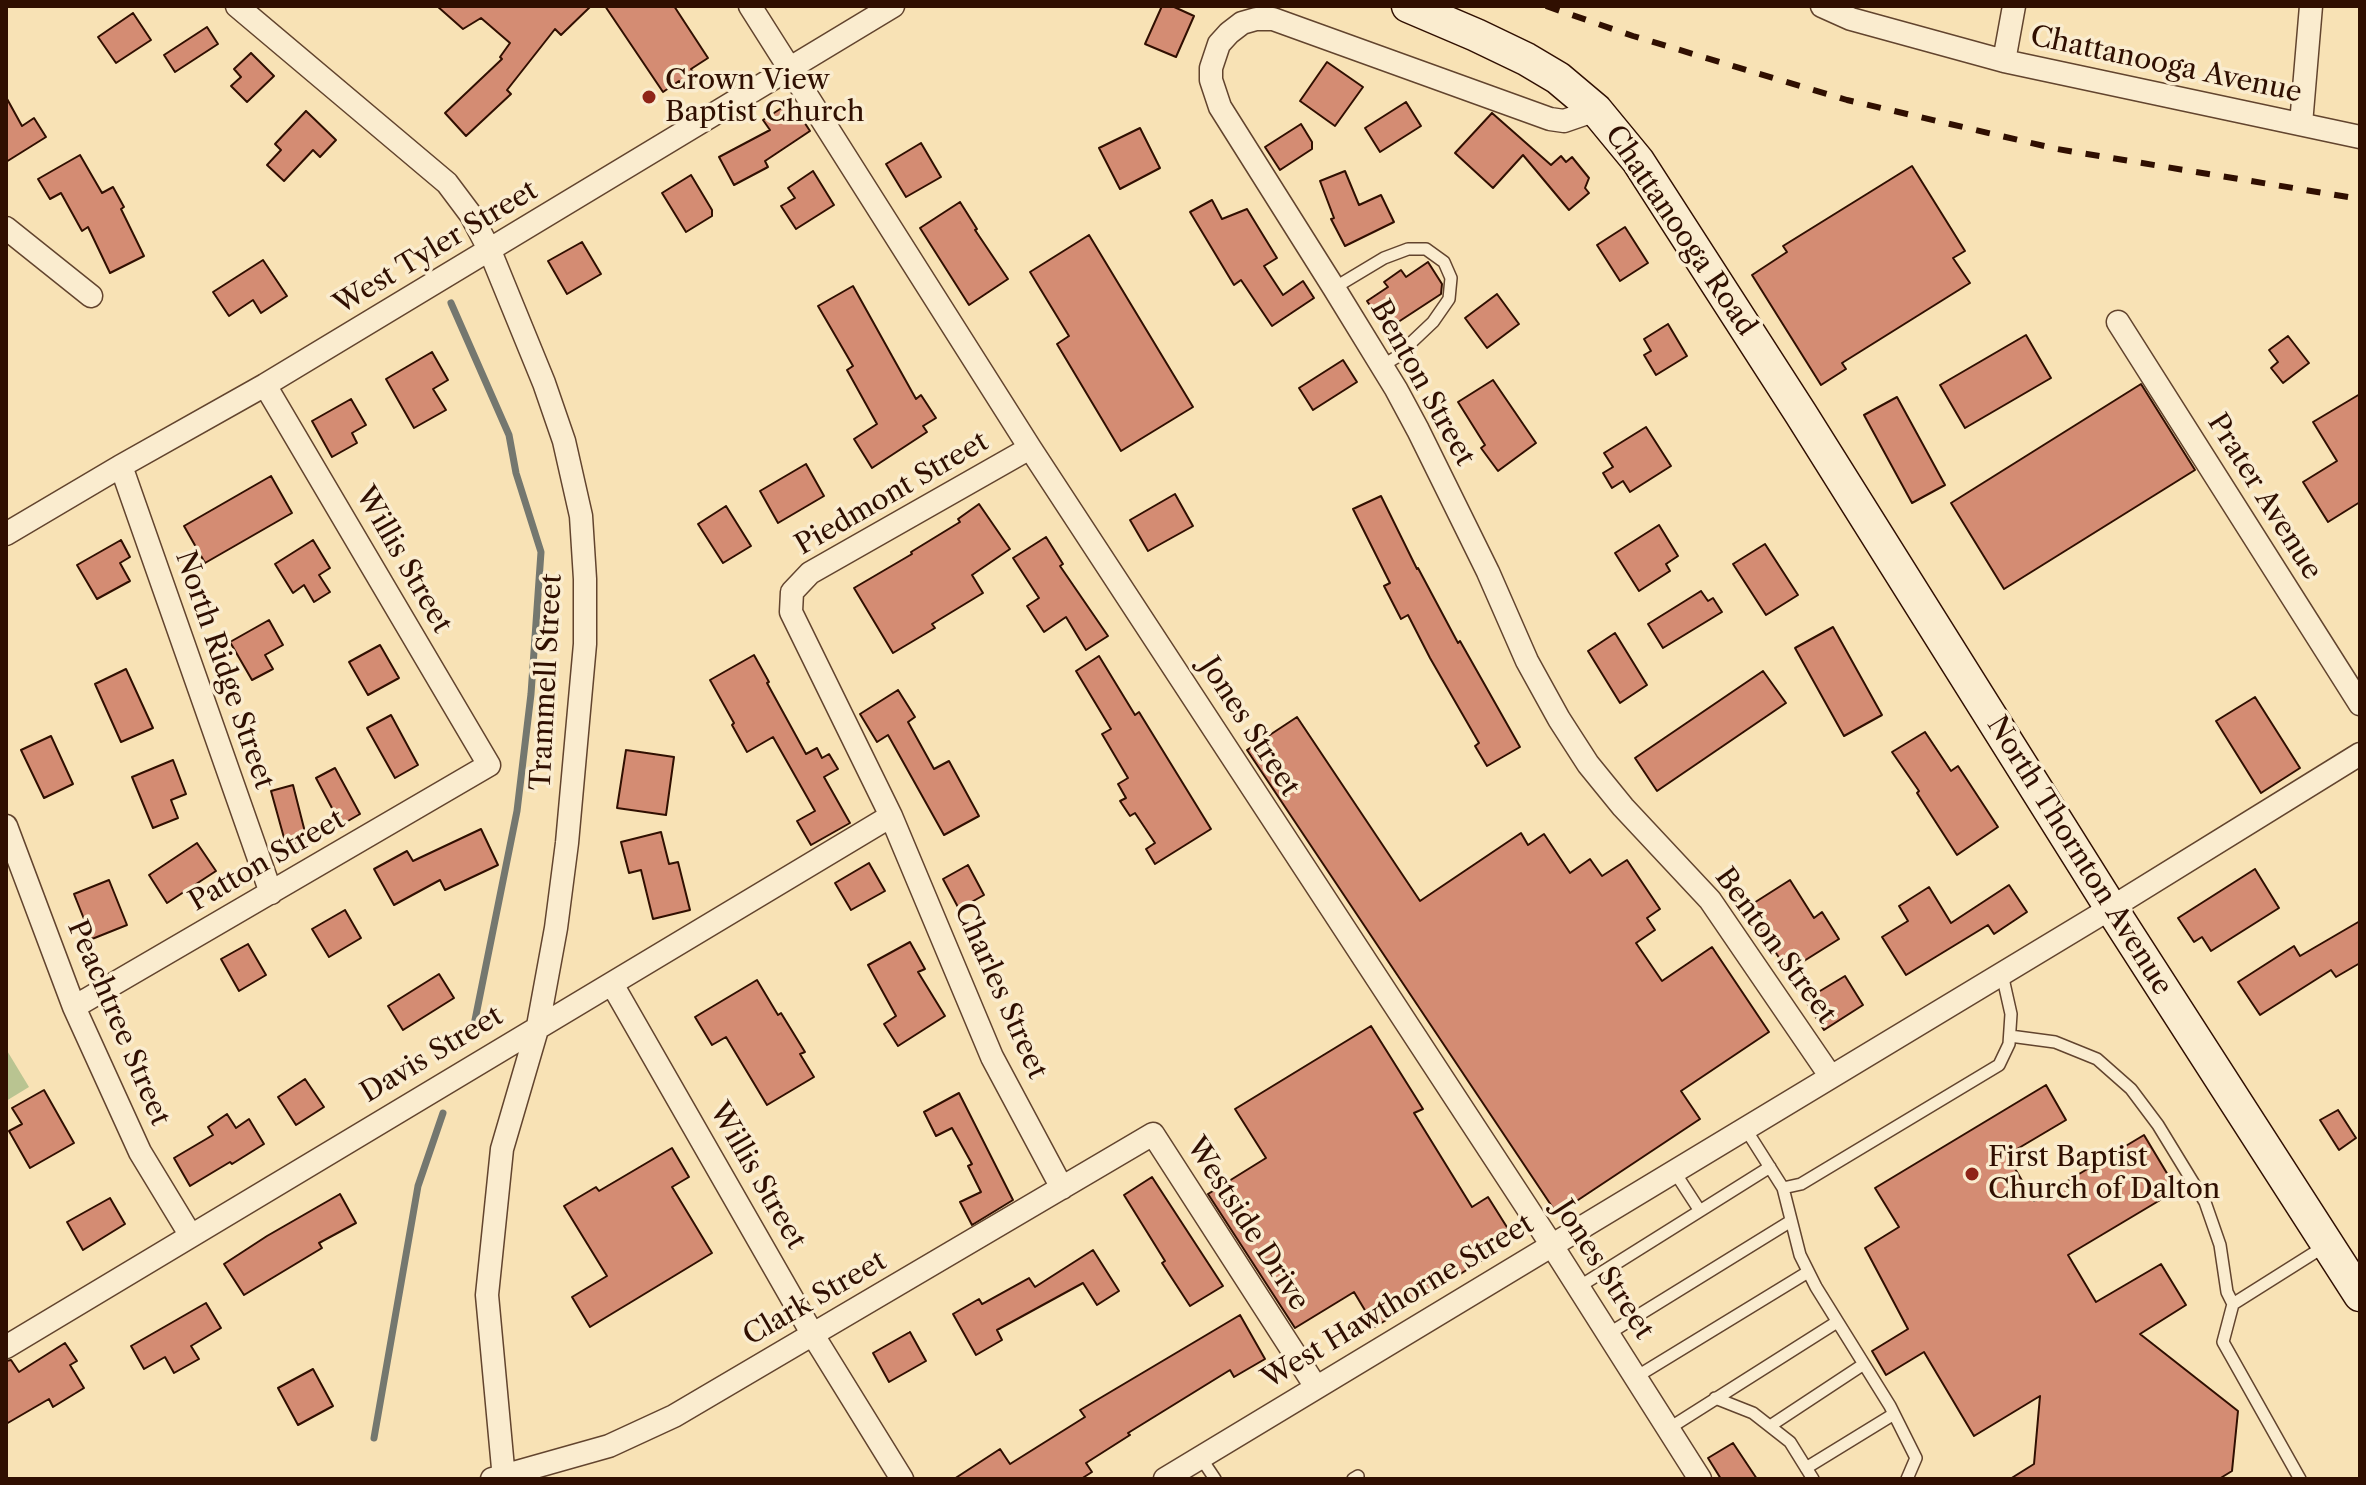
<!DOCTYPE html>
<html>
<head>
<meta charset="utf-8">
<style>
  body { margin:0 }
  #map { position:relative; width:2366px; height:1485px; overflow:hidden; background:#f8e2b5; font-family:"Libre Caslon Text",serif }
  canvas { display:block }
  .frame { position:absolute; inset:0; border:8px solid #300f01; pointer-events:none }
</style>
</head>
<body>
<div id="map">
<canvas width="2366" height="1485"></canvas>
<div class="frame"></div>
</div>
<script>
const context = document.querySelector('canvas').getContext('2d');
context.lineJoin = 'round';
function fill(path, color) { context.fillStyle = color; context.fill(path, 'evenodd'); }
const poly = rows => new Path2D(rows.map(r => 'M' + r).join(''));
function strokePath(path, color, width, dash) { context.strokeStyle = color; context.lineWidth = width; context.lineCap = dash ? 'butt' : 'round'; context.setLineDash(dash || []); context.stroke(path); }
function label(font, color, halo, rows, align = 'center') {
  context.font = font + ' "Libre Caslon Text",serif'; context.lineWidth = 7; context.setLineDash([]); context.textBaseline = 'middle'; context.strokeStyle = halo; context.fillStyle = color; for (const [text, x, y, turn = 0] of rows) {
    context.save(); context.translate(x, y); context.rotate((+turn || 0) * Math.PI / 180); context.textAlign = isNaN(turn) ? turn : align; if (halo) context.strokeText(text, 0, 0); context.fillText(text, 0, 0); context.restore();
  }
}
fill(poly([
  [6,1049,29,1087,6,1101]
]), '#b9c491');
strokePath(poly([
  [451,303,509,435,516,473,541,552,531,694,517,811,474,1025],
  [374,1438,418,1186,443,1113]
]), '#74776f', 7);
const building = poly([
  [437,6,591,6,561,35,555,29,507,90,511,94,466,136,445,113,502,59,500,57,510,43,481,18,463,29,437,6],
  [605,6,674,6,708,58,691,69,698,80,684,89,679,81,663,92,605,6],
  [1162,6,1172,6,1194,16,1176,57,1145,44,1162,6],
  [133,13,151,40,116,63,98,37,133,13],
  [207,27,218,44,175,72,164,55,207,27],
  [251,53,274,76,247,102,231,86,241,77,234,69,251,53],
  [1327,62,1363,87,1335,126,1300,101,1327,62],
  [6,97,22,126,34,118,46,137,6,162,6,97],
  [791,102,810,131,765,161,768,167,734,185,719,157,770,130,763,120,791,102],
  [1406,102,1421,126,1380,152,1365,128,1406,102],
  [306,111,336,140,320,157,313,150,284,181,267,165,281,150,275,144,306,111],
  [1492,113,1551,165,1561,156,1566,162,1572,157,1589,178,1585,188,1589,193,1569,210,1523,155,1493,188,1455,153,1492,113],
  [1301,124,1312,142,1312,149,1280,170,1265,147,1301,124],
  [1140,128,1160,168,1120,189,1099,148,1140,128],
  [921,143,941,177,906,197,886,164,921,143],
  [80,155,102,193,113,187,124,207,121,209,144,256,110,273,88,227,82,231,61,193,50,199,38,179,80,155],
  [1912,166,1965,251,1953,258,1970,283,1842,363,1846,369,1821,385,1752,275,1787,252,1783,246,1912,166],
  [813,171,834,205,796,229,781,206,795,198,788,188,813,171],
  [1345,171,1359,205,1381,195,1394,222,1345,246,1331,219,1334,218,1320,181,1345,171],
  [691,175,712,210,712,216,686,232,662,193,691,175],
  [1212,200,1222,219,1247,209,1277,258,1264,266,1283,295,1303,281,1314,298,1272,326,1241,280,1234,285,1190,212,1212,200],
  [960,202,977,229,975,230,1008,279,969,305,920,228,960,202],
  [1625,227,1648,263,1620,281,1597,245,1625,227],
  [1089,235,1193,407,1121,451,1057,344,1069,336,1030,272,1089,235],
  [582,242,601,274,567,294,548,261,582,242],
  [263,260,287,296,261,313,253,300,229,316,213,292,263,260],
  [1428,262,1442,284,1441,294,1386,330,1367,301,1388,287,1384,282,1401,270,1406,277,1428,262],
  [853,286,916,399,921,395,936,418,923,426,927,432,872,468,854,439,877,424,847,370,853,366,818,306,853,286],
  [1497,294,1519,324,1487,348,1465,318,1497,294],
  [1668,324,1687,356,1656,375,1644,355,1651,351,1644,339,1668,324],
  [2026,335,2051,378,1965,428,1940,385,2026,335],
  [2288,336,2309,363,2283,383,2271,368,2278,362,2269,350,2288,336],
  [432,352,448,380,433,389,446,410,414,428,386,379,432,352],
  [1343,360,1357,382,1313,410,1299,388,1343,360],
  [1493,380,1536,443,1498,471,1481,448,1485,445,1458,402,1493,380],
  [2141,384,2195,470,2004,589,1951,503,2141,384],
  [2360,394,2360,502,2328,522,2303,482,2337,461,2313,422,2360,394],
  [1897,397,1945,485,1912,503,1864,415,1897,397],
  [351,399,366,425,352,433,357,443,332,457,312,421,351,399],
  [1646,427,1671,466,1630,492,1623,481,1612,488,1603,473,1613,467,1604,453,1646,427],
  [806,464,824,496,778,523,760,491,806,464],
  [271,476,292,513,205,563,184,526,271,476],
  [1175,494,1193,526,1148,551,1130,520,1175,494],
  [1381,496,1417,569,1418,568,1458,643,1460,641,1520,747,1487,766,1475,746,1479,743,1430,658,1408,615,1401,619,1384,586,1390,583,1353,509,1381,496],
  [979,504,1010,549,972,575,983,593,932,624,935,628,893,653,854,588,912,554,911,552,960,522,958,519,979,504],
  [726,506,751,546,723,563,698,524,726,506],
  [1659,525,1678,556,1666,564,1670,571,1639,591,1615,553,1659,525],
  [1046,537,1063,564,1060,566,1108,636,1086,650,1066,617,1044,632,1027,606,1039,598,1013,558,1046,537],
  [121,540,130,557,120,563,130,581,97,599,77,565,121,540],
  [313,540,330,568,319,575,330,592,314,602,304,585,293,593,275,564,313,540],
  [1765,544,1798,595,1766,615,1733,564,1765,544],
  [1701,591,1708,601,1713,598,1722,612,1663,648,1648,624,1701,591],
  [269,620,283,645,265,655,273,669,252,680,230,642,269,620],
  [1833,627,1882,715,1844,736,1795,648,1833,627],
  [1615,633,1647,685,1620,703,1588,651,1615,633],
  [380,645,399,678,368,695,349,662,380,645],
  [754,655,769,682,767,683,806,754,817,748,822,758,829,754,838,769,824,777,850,823,811,845,797,821,815,811,773,737,747,752,732,725,734,723,710,680,754,655],
  [1099,656,1135,715,1139,712,1211,829,1155,864,1146,849,1155,843,1135,813,1130,816,1120,801,1126,798,1118,784,1128,778,1102,734,1111,729,1076,671,1099,656],
  [126,669,153,728,121,742,95,684,126,669],
  [1763,671,1786,703,1657,791,1635,758,1763,671],
  [898,690,915,717,908,722,934,769,949,761,979,816,944,835,888,735,877,742,860,714,898,690],
  [2255,697,2300,768,2261,793,2216,721,2255,697],
  [391,715,418,765,395,778,367,728,391,715],
  [1297,717,1420,901,1521,833,1528,845,1544,834,1570,873,1590,859,1602,876,1627,860,1660,909,1647,918,1655,930,1636,943,1662,981,1712,947,1769,1032,1681,1091,1700,1119,1557,1214,1247,750,1297,717],
  [1925,732,1951,771,1958,766,1998,827,1957,855,1917,793,1919,791,1892,752,1925,732],
  [51,736,73,784,44,798,21,750,51,736],
  [626,750,674,757,666,815,617,808,626,750],
  [173,760,186,794,171,800,178,818,153,828,132,777,173,760],
  [335,768,360,814,341,825,316,778,335,768],
  [293,785,307,840,286,845,271,791,293,785],
  [481,829,498,865,445,890,440,880,394,905,374,869,407,851,413,861,481,829],
  [661,832,669,864,678,862,690,910,653,919,641,870,629,873,621,842,661,832],
  [197,843,216,871,167,903,149,875,197,843],
  [869,863,885,891,851,910,835,883,869,863],
  [968,865,984,895,959,909,943,879,968,865],
  [2255,869,2279,908,2211,951,2202,937,2194,942,2178,918,2255,869],
  [109,880,127,925,92,939,74,894,109,880],
  [1790,880,1814,918,1822,912,1839,939,1788,971,1746,908,1790,880],
  [2009,885,2027,912,1994,934,1988,925,1906,975,1882,937,1908,921,1899,906,1929,887,1951,923,2009,885],
  [345,910,361,938,329,957,312,929,345,910],
  [2360,921,2360,963,2336,977,2331,970,2260,1015,2238,982,2294,946,2300,956,2360,921],
  [910,942,925,969,918,972,945,1016,898,1046,884,1024,896,1016,868,965,910,942],
  [248,944,266,975,239,991,221,959,248,944],
  [439,974,454,998,403,1030,388,1006,439,974],
  [1845,976,1863,1005,1824,1030,1805,1000,1845,976],
  [757,980,778,1015,781,1013,805,1052,800,1054,814,1077,767,1105,726,1037,712,1045,695,1017,757,980],
  [1371,1026,1423,1109,1414,1113,1472,1207,1488,1197,1515,1240,1375,1327,1354,1292,1295,1328,1208,1194,1266,1158,1235,1109,1371,1026],
  [305,1079,324,1107,296,1125,278,1097,305,1079],
  [2046,1085,2066,1120,2007,1155,2034,1201,2144,1135,2177,1190,2068,1255,2096,1302,2161,1264,2186,1305,2140,1334,2238,1411,2232,1471,2219,1479,2010,1479,2034,1464,2040,1396,1974,1436,1924,1352,1886,1375,1872,1351,1908,1329,1865,1248,1899,1227,1875,1188,2046,1085],
  [44,1090,74,1143,30,1168,9,1131,22,1124,12,1108,44,1090],
  [959,1093,1013,1200,972,1225,960,1202,981,1192,968,1166,972,1164,952,1128,936,1136,924,1112,959,1093],
  [2338,1110,2356,1138,2339,1150,2320,1120,2338,1110],
  [227,1114,236,1128,249,1119,264,1144,232,1164,230,1162,190,1186,174,1158,213,1135,208,1127,227,1114],
  [672,1148,689,1177,672,1187,712,1253,590,1327,572,1297,607,1276,564,1206,596,1187,599,1191,672,1148],
  [1152,1177,1223,1286,1190,1306,1162,1263,1165,1261,1124,1195,1152,1177],
  [340,1194,356,1223,319,1243,322,1248,244,1295,224,1264,267,1236,340,1194],
  [110,1198,125,1224,83,1250,67,1222,110,1198],
  [1093,1250,1119,1291,1097,1305,1083,1283,997,1330,1002,1340,976,1355,953,1314,979,1299,982,1304,1029,1278,1035,1287,1093,1250],
  [206,1303,221,1328,191,1346,199,1359,174,1373,165,1357,144,1369,131,1346,206,1303],
  [1240,1315,1265,1359,1234,1377,1230,1370,1128,1433,1130,1435,1086,1463,1092,1472,1081,1479,954,1479,1000,1449,1010,1464,1085,1417,1080,1410,1240,1315],
  [910,1332,926,1361,889,1382,873,1353,910,1332],
  [65,1343,77,1361,70,1365,84,1388,53,1407,49,1399,6,1424,6,1361,11,1360,19,1372,65,1343],
  [313,1369,333,1406,298,1425,278,1388,313,1369],
  [1733,1443,1757,1479,1721,1479,1708,1458,1733,1443]
]);
fill(building, '#d48c73');
strokePath(building, '#300f01', 2);
const service = poly([
  [1334,288,1384,258,1408,249,1426,249,1444,262,1451,278,1449,299,1433,322,1395,358,1382,366],
  [2010,1036,2055,1042,2097,1059,2131,1089,2158,1125,2205,1202,2220,1245,2227,1292,2233,1304,2325,1246],
  [1745,1128,1783,1188,1801,1184,1999,1065,2009,1044,2011,1014,2002,974],
  [1674,1171,1700,1211],
  [1783,1188,1800,1255,1816,1287,1890,1406,1916,1458,1907,1479],
  [1577,1288,1770,1167],
  [2233,1304,2223,1342,2300,1479],
  [1608,1334,1791,1221],
  [1636,1377,1808,1272],
  [1715,1398,1753,1413,1790,1442,1813,1479],
  [1770,1426,1864,1364],
  [1668,1429,1837,1322],
  [1201,1458,1215,1479],
  [1806,1468,1894,1414],
  [1353,1479,1358,1476]
]);
const minor = poly([
  [237,6,447,183,471,215,490,251,544,383,564,441,581,516,585,579,585,644,567,843,556,928,538,1026,502,1149,487,1295,504,1479],
  [750,6,1030,448,1551,1244,1700,1479],
  [1822,6,1851,19,2004,61,2360,137],
  [2004,61,2014,6],
  [1596,110,1564,121,1550,119,1273,19,1256,19,1242,23,1229,33,1219,44,1211,68,1211,80,1220,107,1334,288,1396,389,1418,430,1488,572,1527,661,1559,719,1588,764,1623,807,1710,900,1831,1077],
  [2301,124,2311,6],
  [6,228,91,296],
  [2118,322,2360,704],
  [1030,448,810,573,792,592,791,612,891,816,992,1057,1062,1188],
  [121,466,271,893],
  [6,534,121,466,265,385,893,6],
  [6,826,74,1007,140,1152,191,1236],
  [612,984,813,1335,902,1479],
  [74,1007,489,765,265,385],
  [6,1347,891,816],
  [492,1479,609,1446,674,1416,1153,1134,1316,1387],
  [1165,1479,2111,908,2360,754]
]);
const secondary = poly([
  [1408,6,1476,35,1526,59,1558,78,1596,110,1638,161,1801,414,2111,908,2360,1295]
]);
strokePath(service, '#62442e', 14);
strokePath(minor, '#62442e', 25);
strokePath(secondary, '#300f01', 35);
strokePath(service, '#faeccf', 11);
strokePath(minor, '#faeccf', 22);
strokePath(secondary, '#faeccf', 32);
strokePath(poly([
  [1546,6,1633,36,1847,100,2057,149,2360,199]
]), '#300f01', 6, [14, 14]);
for (const [x, y, r, color] of [
  [649,97,8,"#8f2418"],
  [1972,1174,8,"#8f2418"]
]) { const dot = new Path2D(); dot.arc(x, y, r, 0, 2 * Math.PI); context.fillStyle = color; context.fill(dot); strokePath(dot, '#faeccf', 3); }
label('28px', '#300f01', '#faeccf', [
  ["Chattanooga Avenue",2166,65,12],
  ["Chattanooga Road",1680,231,56],
  ["West Tyler Street",436,248,-31],
  ["Benton Street",1422,383,61],
  ["Piedmont Street",892,494,-30],
  ["Prater Avenue",2264,497,58],
  ["Willis Street",403,560,60],
  ["North Ridge Street",224,670,71],
  ["Trammell Street",547,682,-87],
  ["Jones Street",1249,727,57],
  ["North Thornton Avenue",2079,856,58],
  ["Patton Street",267,861,-30],
  ["Benton Street",1775,946,54],
  ["Charles Street",1000,991,66],
  ["Peachtree Street",118,1023,67],
  ["Davis Street",432,1055,-31],
  ["Willis Street",757,1176,60],
  ["Westside Drive",1247,1224,57],
  ["Jones Street",1603,1270,57],
  ["Clark Street",815,1299,-30],
  ["West Hawthorne Street",1398,1302,-31]
]);
label('28px', '#300f01', '#faeccf', [
  ["Crown View",665,81],
  ["Baptist Church",665,113],
  ["First Baptist",1988,1158],
  ["Church of Dalton",1988,1190]
], 'left');
</script>
</body>
</html>
